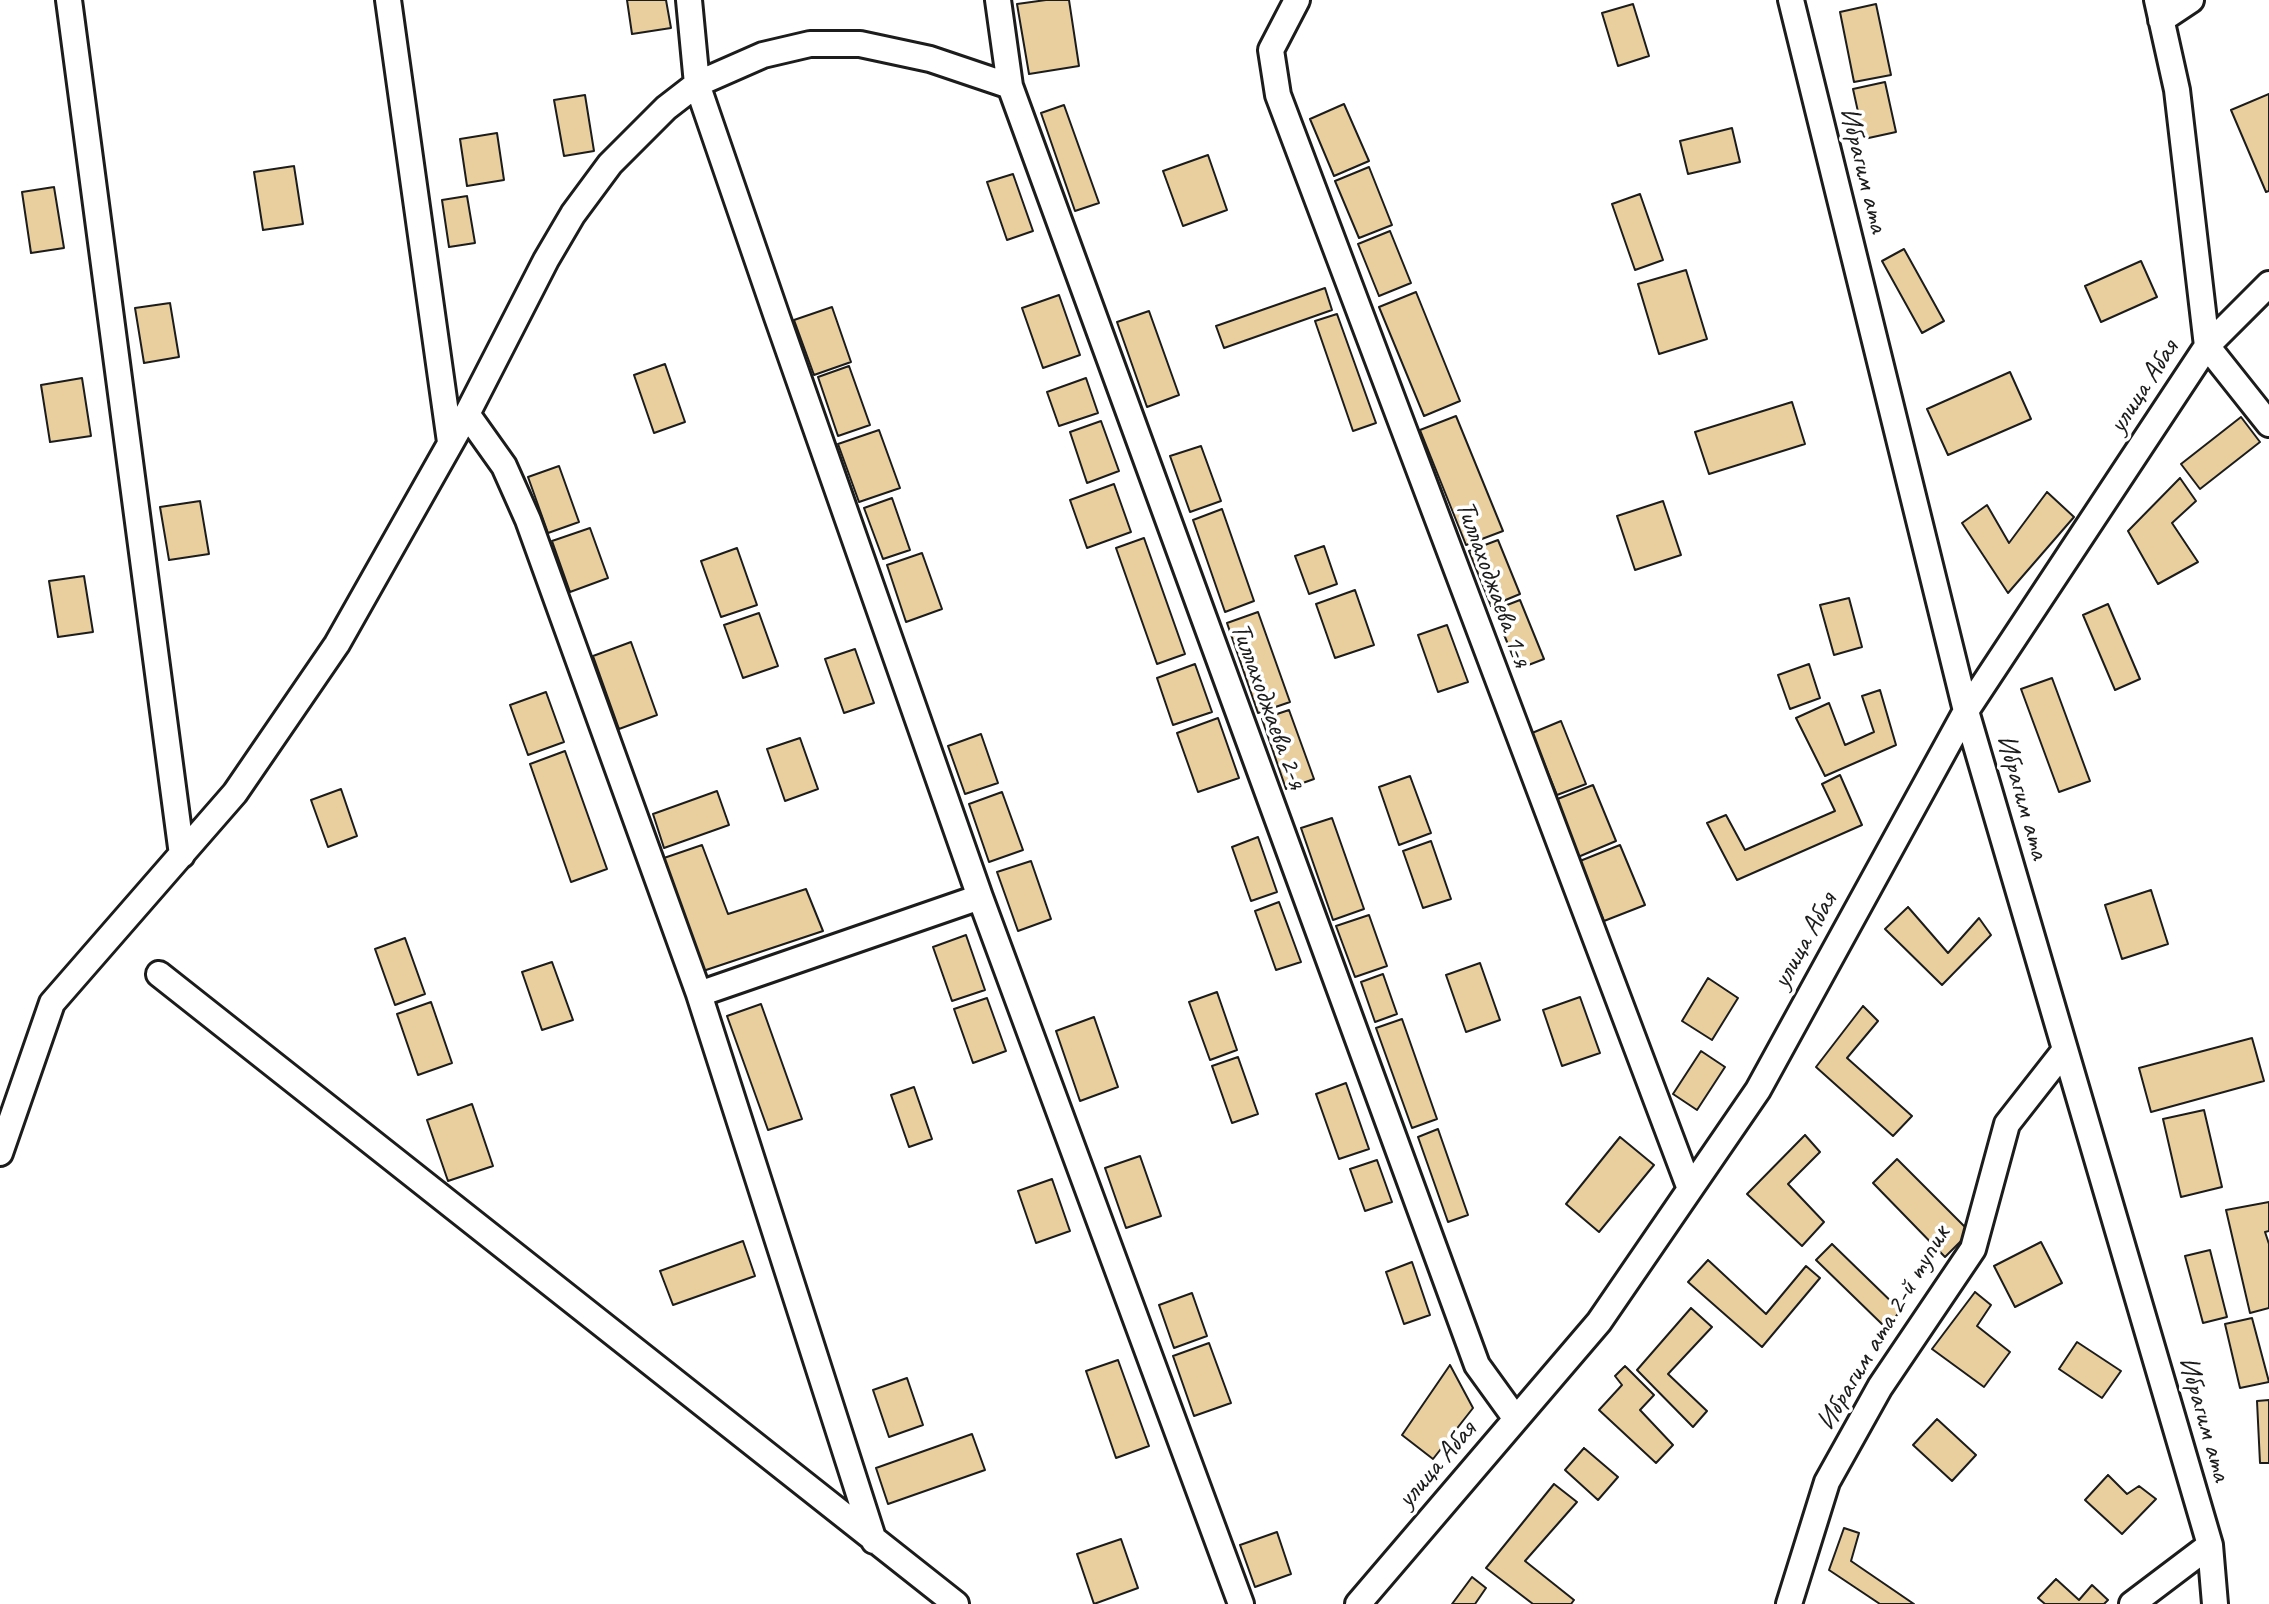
<!DOCTYPE html>
<html>
<head>
<meta charset="utf-8">
<style>
  body { margin:0 }
  canvas { display:block; background:#fff }
</style>
</head>
<body>
<canvas width="2269" height="1604"></canvas>
<script>
const context = document.querySelector('canvas').getContext('2d');
context.lineJoin = 'round';
function fill(path, color) { context.fillStyle = color; context.fill(path, 'evenodd'); }
const poly = rows => new Path2D(rows.map(r => 'M' + r).join(''));
function strokePath(path, color, width, dash) { context.strokeStyle = color; context.lineWidth = width; context.lineCap = dash ? 'butt' : 'round'; context.setLineDash(dash || []); context.stroke(path); }
function label(font, color, halo, rows, align = 'center') {
  context.font = font + ' Caveat,sans-serif'; context.lineWidth = 7; context.setLineDash([]); context.textBaseline = 'middle'; context.strokeStyle = halo; context.fillStyle = color; for (const [text, x, y, turn = 0] of rows) {
    context.save(); context.translate(x, y); context.rotate((+turn || 0) * Math.PI / 180); context.textAlign = isNaN(turn) ? turn : align; if (halo) context.strokeText(text, 0, 0); context.fillText(text, 0, 0); context.restore();
  }
}
const building = poly([
  [627,0,666,0,671,28,632,34,627,0],
  [1046,0,1069,0,1079,66,1029,74,1017,4,1046,0],
  [1633,4,1649,56,1618,66,1602,13,1633,4],
  [1876,4,1891,75,1854,82,1840,12,1876,4],
  [1885,82,1896,132,1864,139,1853,89,1885,82],
  [2269,94,2269,191,2266,192,2231,110,2269,94],
  [585,95,594,151,564,156,554,100,585,95],
  [1344,104,1369,161,1334,176,1310,119,1344,104],
  [1064,105,1099,203,1075,211,1041,113,1064,105],
  [1732,128,1740,162,1688,174,1680,141,1732,128],
  [497,133,504,180,467,186,460,139,497,133],
  [1208,155,1227,210,1183,226,1163,171,1208,155],
  [294,166,303,224,263,230,254,172,294,166],
  [1369,167,1392,225,1359,238,1335,181,1369,167],
  [1013,174,1033,231,1007,240,987,182,1013,174],
  [54,187,64,248,31,253,22,192,54,187],
  [1640,194,1663,260,1635,270,1612,204,1640,194],
  [467,196,475,243,449,247,442,200,467,196],
  [1390,231,1411,283,1379,296,1358,244,1390,231],
  [1904,249,1944,321,1922,333,1882,261,1904,249],
  [2141,261,2157,297,2101,322,2085,286,2141,261],
  [1686,270,1707,339,1659,354,1638,284,1686,270],
  [1325,288,1332,310,1224,348,1216,326,1325,288],
  [1416,292,1460,401,1424,416,1379,307,1416,292],
  [1059,295,1080,355,1043,368,1022,308,1059,295],
  [170,303,179,357,144,363,135,308,170,303],
  [832,307,851,362,814,375,794,320,832,307],
  [1149,311,1179,395,1147,407,1117,322,1149,311],
  [1337,314,1376,423,1353,431,1315,321,1337,314],
  [665,364,685,422,654,433,634,375,665,364],
  [849,366,870,425,838,436,818,377,849,366],
  [2010,372,2031,419,1948,455,1927,409,2010,372],
  [82,378,91,436,50,442,41,385,82,378],
  [1086,378,1098,413,1059,426,1047,392,1086,378],
  [1792,402,1805,444,1709,474,1695,432,1792,402],
  [1456,416,1503,531,1466,545,1420,430,1456,416],
  [2241,417,2260,442,2200,489,2181,464,2241,417],
  [1101,421,1119,471,1087,483,1070,432,1101,421],
  [879,430,900,488,859,502,838,444,879,430],
  [1201,446,1221,501,1190,512,1170,456,1201,446],
  [559,466,579,522,548,533,528,477,559,466],
  [2180,478,2196,501,2172,523,2198,562,2158,584,2128,531,2180,478],
  [1114,484,1131,532,1087,548,1070,500,1114,484],
  [2047,492,2074,517,2008,593,1962,523,1987,505,2009,543,2047,492],
  [892,498,910,550,883,559,864,508,892,498],
  [200,501,209,554,169,560,160,507,200,501],
  [1663,501,1681,555,1635,570,1617,516,1663,501],
  [1222,509,1254,601,1225,612,1193,520,1222,509],
  [590,528,608,578,570,592,552,541,590,528],
  [1144,538,1185,654,1157,664,1116,548,1144,538],
  [1498,540,1520,594,1491,606,1469,551,1498,540],
  [1324,546,1337,584,1309,594,1295,556,1324,546],
  [737,548,757,605,721,617,701,561,737,548],
  [922,553,942,609,906,622,887,565,922,553],
  [84,576,93,632,58,637,49,581,84,576],
  [1355,590,1374,645,1335,658,1316,604,1355,590],
  [1849,598,1862,647,1834,655,1820,605,1849,598],
  [1520,600,1544,659,1518,669,1494,610,1520,600],
  [2108,604,2140,679,2115,690,2083,615,2108,604],
  [1258,612,1290,702,1258,713,1227,623,1258,612],
  [759,613,778,666,743,678,724,625,759,613],
  [1447,625,1468,682,1438,692,1418,635,1447,625],
  [631,642,657,715,619,729,593,656,631,642],
  [855,649,874,703,844,713,825,659,855,649],
  [1195,664,1212,712,1173,725,1157,678,1195,664],
  [1809,664,1820,698,1790,709,1778,675,1809,664],
  [2052,678,2090,781,2059,792,2021,689,2052,678],
  [1880,690,1896,745,1825,776,1796,718,1829,703,1845,745,1874,732,1862,696,1880,690],
  [546,692,564,742,528,755,510,705,546,692],
  [1289,710,1314,779,1286,789,1262,719,1289,710],
  [1218,718,1239,778,1198,792,1177,733,1218,718],
  [1561,721,1586,784,1557,795,1532,733,1561,721],
  [981,734,998,783,965,794,948,746,981,734],
  [800,738,818,789,785,801,767,749,800,738],
  [565,751,607,869,571,882,530,764,565,751],
  [1840,775,1862,825,1737,880,1707,823,1726,815,1745,850,1835,811,1822,784,1840,775],
  [1410,776,1431,833,1399,845,1379,787,1410,776],
  [1593,785,1616,841,1578,857,1555,800,1593,785],
  [341,789,357,836,328,847,311,800,341,789],
  [717,791,729,825,664,848,653,814,717,791],
  [1002,792,1023,850,989,862,969,804,1002,792],
  [1332,818,1364,909,1333,920,1301,828,1332,818],
  [1258,837,1277,892,1251,901,1232,847,1258,837],
  [1431,841,1451,899,1423,908,1403,851,1431,841],
  [702,845,728,914,806,889,823,931,700,972,661,859,702,845],
  [1620,845,1645,905,1604,921,1580,861,1620,845],
  [1031,861,1051,919,1018,931,997,872,1031,861],
  [2151,890,2168,944,2122,959,2105,905,2151,890],
  [1279,902,1301,962,1276,970,1255,911,1279,902],
  [1908,907,1948,953,1979,918,1991,935,1942,985,1885,929,1908,907],
  [1369,915,1387,966,1355,977,1336,926,1369,915],
  [966,935,985,990,952,1001,933,947,966,935],
  [405,938,425,994,395,1005,375,949,405,938],
  [552,962,573,1020,542,1030,522,972,552,962],
  [1480,963,1500,1020,1466,1032,1446,975,1480,963],
  [1383,974,1397,1014,1375,1022,1361,982,1383,974],
  [1708,978,1738,998,1712,1040,1682,1021,1708,978],
  [1217,992,1237,1050,1210,1060,1189,1002,1217,992],
  [1580,997,1600,1053,1562,1066,1543,1010,1580,997],
  [987,998,1006,1051,973,1063,954,1009,987,998],
  [431,1002,452,1063,418,1075,397,1014,431,1002],
  [761,1004,802,1119,768,1130,727,1016,761,1004],
  [1863,1006,1878,1021,1847,1058,1912,1116,1893,1136,1816,1067,1863,1006],
  [1094,1017,1118,1087,1080,1101,1056,1031,1094,1017],
  [1402,1019,1437,1119,1412,1128,1376,1028,1402,1019],
  [2252,1038,2264,1081,2151,1112,2139,1068,2252,1038],
  [1701,1051,1725,1067,1697,1110,1673,1094,1701,1051],
  [1238,1057,1258,1114,1232,1123,1212,1066,1238,1057],
  [1346,1083,1369,1149,1339,1159,1316,1094,1346,1083],
  [914,1087,932,1139,909,1147,891,1095,914,1087],
  [472,1104,493,1166,448,1181,427,1120,472,1104],
  [2204,1110,2222,1187,2181,1197,2163,1119,2204,1110],
  [1438,1129,1468,1215,1448,1222,1418,1137,1438,1129],
  [1805,1135,1820,1152,1788,1184,1824,1222,1802,1246,1747,1194,1805,1135],
  [1620,1137,1654,1165,1599,1232,1566,1204,1620,1137],
  [1140,1156,1161,1216,1126,1228,1105,1168,1140,1156],
  [1897,1159,1970,1232,1945,1257,1873,1183,1897,1159],
  [1377,1160,1392,1202,1365,1211,1350,1169,1377,1160],
  [1052,1179,1070,1231,1036,1243,1018,1191,1052,1179],
  [2269,1202,2269,1231,2265,1232,2269,1244,2269,1308,2250,1313,2226,1210,2269,1202],
  [743,1241,755,1276,673,1305,660,1271,743,1241],
  [2041,1242,2062,1283,2015,1307,1994,1266,2041,1242],
  [1832,1244,1901,1311,1885,1327,1816,1260,1832,1244],
  [2210,1250,2227,1317,2203,1323,2185,1256,2210,1250],
  [1708,1260,1766,1314,1806,1266,1820,1278,1762,1347,1688,1282,1708,1260],
  [1412,1262,1430,1315,1404,1324,1386,1272,1412,1262],
  [1975,1292,1991,1305,1977,1326,2010,1352,1984,1387,1932,1349,1975,1292],
  [1192,1293,1207,1336,1174,1348,1159,1305,1192,1293],
  [1691,1308,1712,1327,1668,1374,1707,1411,1693,1427,1637,1370,1691,1308],
  [2252,1318,2269,1382,2240,1388,2225,1324,2252,1318],
  [2077,1342,2121,1371,2102,1398,2059,1369,2077,1342],
  [1209,1343,1231,1403,1194,1416,1173,1356,1209,1343],
  [1118,1360,1149,1446,1116,1458,1086,1371,1118,1360],
  [1450,1365,1473,1408,1433,1459,1402,1435,1450,1365],
  [1625,1366,1654,1395,1640,1410,1673,1445,1656,1463,1599,1410,1622,1385,1615,1376,1625,1366],
  [907,1378,923,1425,889,1437,873,1390,907,1378],
  [2269,1400,2269,1463,2260,1463,2257,1401,2269,1400],
  [1937,1419,1976,1455,1952,1481,1913,1445,1937,1419],
  [972,1434,985,1470,888,1504,876,1468,972,1434],
  [1584,1448,1618,1477,1598,1500,1565,1470,1584,1448],
  [2108,1475,2127,1494,2139,1486,2156,1499,2122,1534,2085,1500,2108,1475],
  [1554,1484,1577,1502,1525,1561,1574,1600,1571,1604,1533,1604,1486,1568,1554,1484],
  [1844,1528,1859,1533,1851,1561,1914,1604,1880,1604,1829,1570,1844,1528],
  [1277,1532,1291,1574,1255,1587,1240,1545,1277,1532],
  [1121,1539,1138,1588,1094,1604,1077,1554,1121,1539],
  [1472,1577,1486,1588,1475,1604,1452,1604,1472,1577],
  [2056,1579,2079,1600,2092,1585,2108,1600,2104,1604,2045,1604,2038,1598,2056,1579]
]);
fill(building, '#e9cf9e');
strokePath(building, '#1c1c1c', 2);
const minor = poly([
  [69,0,182,855],
  [388,0,450,442],
  [689,0,697,84,777,317,980,897,1241,1604],
  [998,0,1010,86,1204,618,1477,1365,1516,1419],
  [1297,0,1271,50,1278,95,1690,1189],
  [1791,0,1966,711,2210,1545,2215,1604],
  [2157,0,2177,90,2207,346,2269,424],
  [2161,20,2191,0],
  [467,414,504,466,528,520,699,994,874,1541],
  [159,974,956,1604],
  [699,994,980,897],
  [0,1153,52,1003,235,793,337,644,467,414,546,260,573,214,610,164,666,108,697,84,763,55,810,44,860,44,930,59,1010,86],
  [1358,1604,1599,1322,1758,1090,1966,711,2207,346,2269,284],
  [1789,1604,1827,1482,1880,1387,1973,1249,2007,1124,2065,1050],
  [2132,1604,2210,1545]
]);
strokePath(minor, '#1c1c1c', 30);
strokePath(minor, '#fff', 24);
label('28px', '#1c1c1c', '#fff', [
  ["Ибрагим ата",1863,170,76],
  ["улица Абая",2144,387,-57],
  ["Тиллаходжаева 1-я",1493,584,70],
  ["Тиллаходжаева 2-я",1268,706,70],
  ["Ибрагим ата",2022,797,74],
  ["улица Абая",1805,941,-61],
  ["Ибрагим ата 2-й тупик",1884,1328,-59],
  ["Ибрагим ата",2204,1419,74],
  ["улица Абая",1437,1465,-49]
]);
</script>
</body>
</html>
